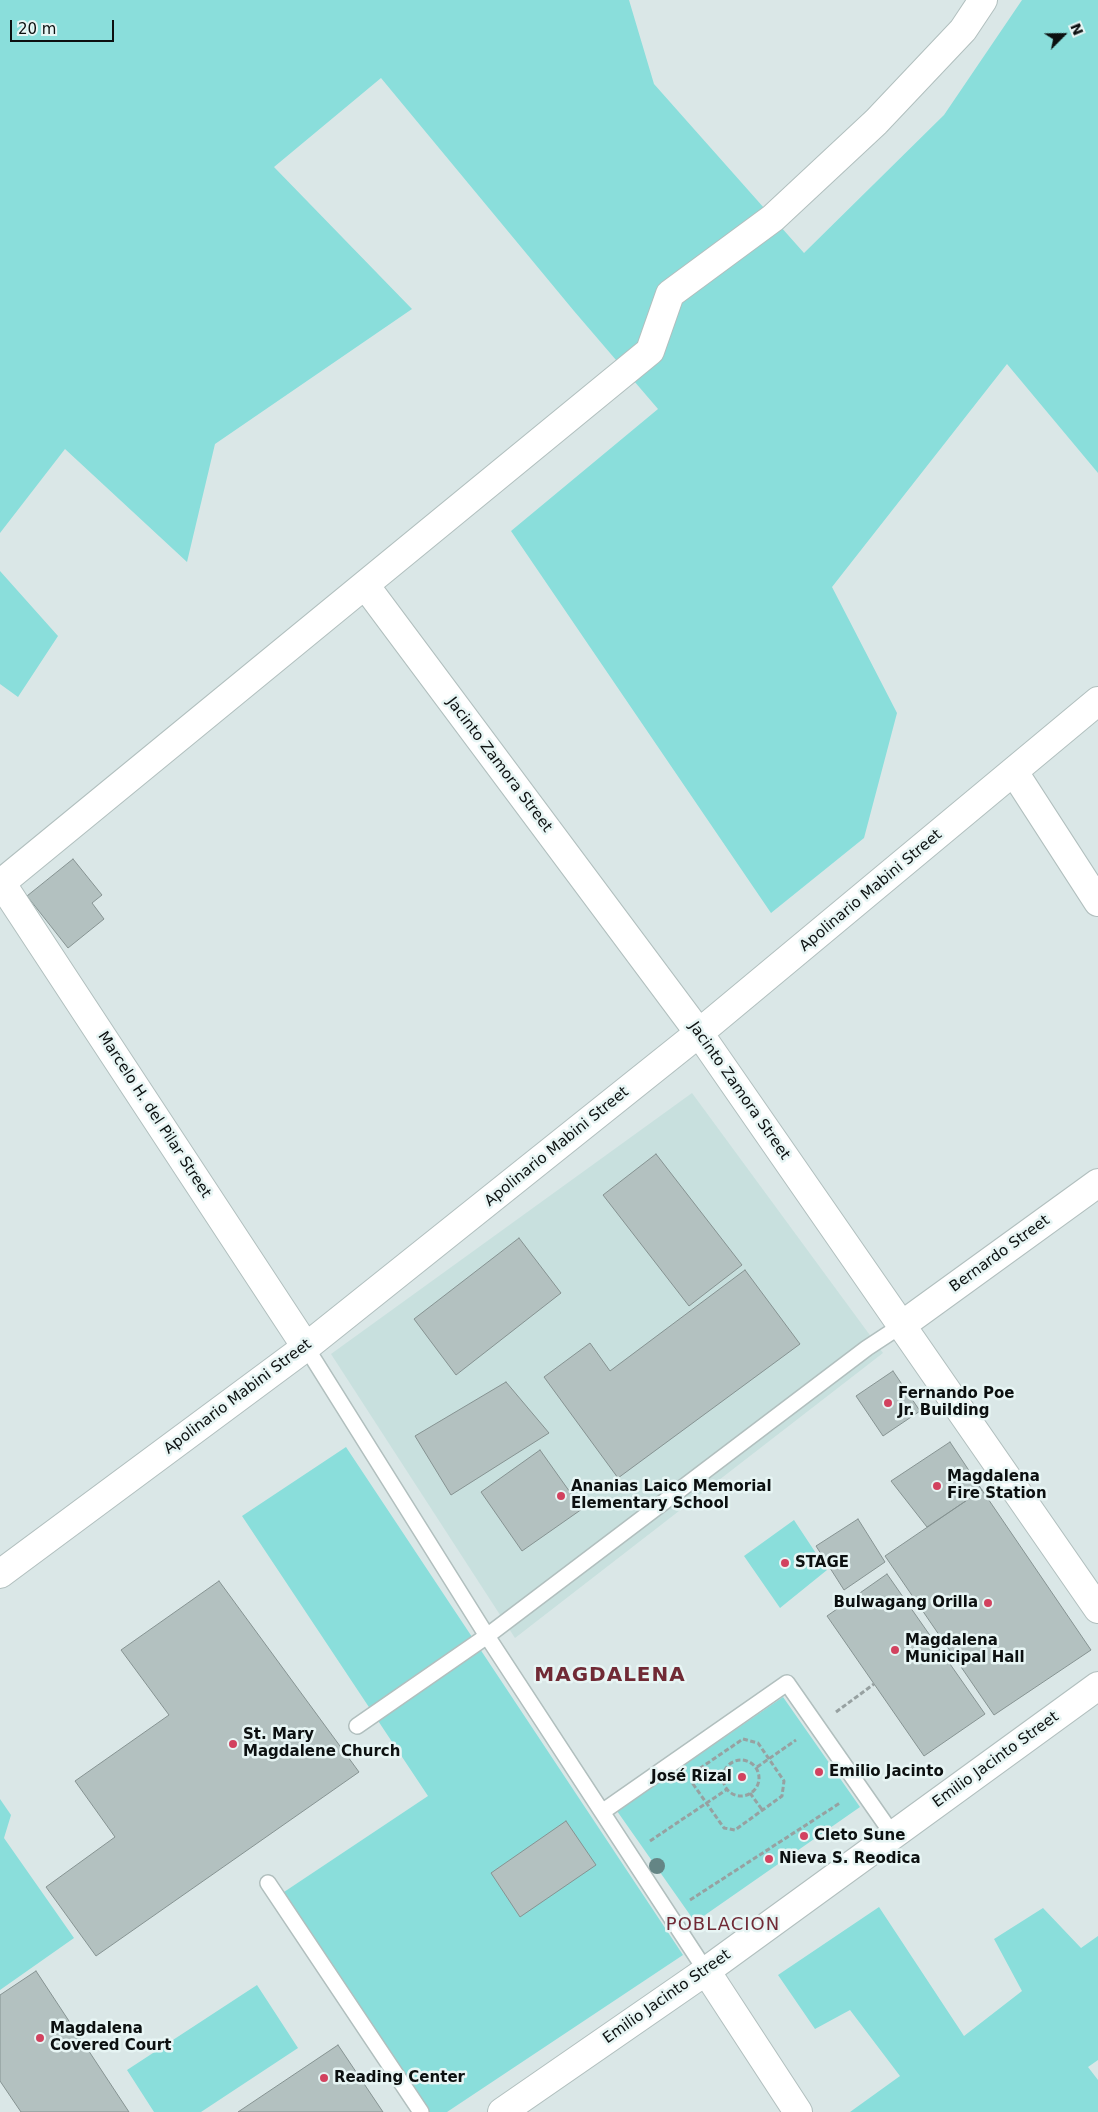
<!DOCTYPE html>
<html>
<head>
<meta charset="utf-8">
<style>
  body { margin:0 }
  #map { position:relative; width:1098px; height:2112px; overflow:hidden; background:#dae7e7; font-family:"DejaVu Sans",sans-serif }
  canvas { display:block }
  .north { position:absolute; left:1038px; top:10px; width:50px; height:50px; -webkit-text-stroke:4px #e7f5f4; paint-order:stroke; rotate:67deg; font-size:14px; font-weight:700; line-height:20px; text-align:center; color:#0c1010 }
  .north::after { content:''; display:block; margin:auto; width:18px; height:22px; background:#0c1010; clip-path:polygon(50% 0,100% 100%,50% 72%,0 100%) }
  .scale { position:absolute; left:10px; top:20px; width:104px; height:22px; box-sizing:border-box; border:2px solid #0c1010; border-top:0; padding-left:6px; font-size:15px; line-height:18px; white-space:nowrap; color:#0c1010; -webkit-text-stroke:4px #e7f5f4; paint-order:stroke }
</style>
</head>
<body>
<div id="map">
<canvas width="1098" height="2112"></canvas>
<div class="north">N</div>
<div class="scale">20 m</div>
</div>
<script>
const context = document.querySelector('canvas').getContext('2d');
context.lineJoin = 'round';
function fill(path, color) { context.fillStyle = color; context.fill(path, 'evenodd'); }
const poly = rows => new Path2D(rows.map(r => 'M' + r).join(''));
function strokePath(path, color, width, dash) { context.strokeStyle = color; context.lineWidth = width; context.lineCap = dash ? 'butt' : 'round'; context.setLineDash(dash || []); context.stroke(path); }
function label(font, color, halo, rows, align = 'center') {
  context.font = font + ' "DejaVu Sans",sans-serif'; context.lineWidth = 5; context.setLineDash([]); context.textBaseline = 'middle'; context.strokeStyle = halo; context.fillStyle = color; for (const [text, x, y, turn = 0] of rows) {
    context.save(); context.translate(x, y); context.rotate((+turn || 0) * Math.PI / 180); context.textAlign = isNaN(turn) ? turn : align; if (halo) context.strokeText(text, 0, 0); context.fillText(text, 0, 0); context.restore();
  }
}
fill(poly([
  [692,1093,883,1353,515,1638,331,1354]
]), '#c8e0de');
fill(poly([
  [0,0,629,0,654,84,804,253,944,115,1022,0,1098,0,1098,473,1007,364,832,587,897,713,864,838,771,913,511,531,658,409,574,311,381,78,274,167,412,309,215,444,187,562,65,449,0,533],
  [0,571,58,636,18,697,0,684],
  [346,1447,683,1955,447,2112,426,2112,281,1894,428,1796,242,1516],
  [794,1520,827,1570,780,1608,744,1556],
  [783,1697,860,1807,695,1922,617,1811],
  [0,1799,11,1815,4,1838,74,1938,0,1990],
  [879,1907,964,2036,1022,1991,994,1939,1043,1908,1081,1948,1098,1936,1098,2060,1088,2067,1098,2080,1098,2112,850,2112,900,2076,850,2010,815,2029,778,1975],
  [257,1985,298,2048,201,2112,154,2112,127,2070]
]), '#8adedb');
const building = poly([
  [73,859,102,895,92,903,104,919,68,948,27,896,73,859],
  [656,1154,742,1265,689,1306,603,1195,656,1154],
  [519,1238,561,1293,456,1375,414,1319,519,1238],
  [745,1270,800,1344,618,1478,544,1377,590,1343,610,1371,745,1270],
  [893,1371,920,1411,883,1436,856,1396,893,1371],
  [506,1382,549,1433,451,1495,415,1436,506,1382],
  [950,1442,982,1490,927,1527,891,1481,950,1442],
  [540,1450,582,1509,522,1551,481,1492,540,1450],
  [982,1490,1091,1650,994,1715,885,1556,982,1490],
  [858,1519,885,1562,844,1590,816,1546,858,1519],
  [887,1574,985,1714,924,1756,827,1616,887,1574],
  [219,1581,359,1772,96,1956,46,1887,115,1837,75,1781,169,1715,121,1650,219,1581],
  [566,1821,596,1865,520,1917,491,1873,566,1821],
  [36,1971,129,2112,21,2112,0,2081,0,1995,36,1971],
  [338,2045,383,2112,238,2112,338,2045]
]);
fill(building, '#b3c1c0');
strokePath(building, '#869392', 1);
const service = poly([
  [306,1347,487,1636,706,1971],
  [357,1726,487,1636,867,1348,902,1325],
  [602,1812,787,1683,893,1835],
  [268,1883,421,2112]
]);
const minor = poly([
  [365,585,699,1033,1098,1609],
  [1014,772,1098,902],
  [0,881,306,1347],
  [0,884,650,351,670,294,773,218,876,122,963,30,983,0],
  [902,1325,1098,1183],
  [0,1574,306,1347,699,1033,1098,701],
  [706,1971,798,2112],
  [502,2112,706,1971,1098,1686]
]);
strokePath(service, '#b1bfbe', 18);
strokePath(minor, '#b1bfbe', 30);
strokePath(poly([
  [836,1712,874,1684],
  [743,1739,758,1743,769,1759,784,1781,782,1796,735,1830,724,1828,693,1784,696,1771,743,1739],
  '723 1778a18 18 0 1 1 36 0a18 18 0 1 1-36 0Z',
  [757,1767,796,1740],
  [750,1793,763,1811],
  [650,1841,726,1790],
  [690,1900,840,1803]
]), '#97a1a1', 3, [5, 2.5]);
strokePath(service, '#fff', 15);
strokePath(minor, '#fff', 28);
context.fillStyle = '#648585';
for (const [x, y] of [
  [657,1866]
]) { context.beginPath(); context.arc(x, y, 8, 0, 2 * Math.PI); context.fill(); }
for (const [x, y, r, color] of [
  [888,1403,5,"#d2425f"],
  [937,1486,5,"#d2425f"],
  [561,1496,5,"#d2425f"],
  [785,1563,5,"#d2425f"],
  [988,1603,5,"#d2425f"],
  [895,1650,5,"#d2425f"],
  [233,1744,5,"#d2425f"],
  [819,1772,5,"#d2425f"],
  [742,1777,5,"#d2425f"],
  [804,1836,5,"#d2425f"],
  [769,1859,5,"#d2425f"],
  [40,2038,5,"#d2425f"],
  [324,2078,5,"#d2425f"]
]) { const dot = new Path2D(); dot.arc(x, y, r, 0, 2 * Math.PI); context.fillStyle = color; context.fill(dot); strokePath(dot, '#e7f5f4', 2); }
label('15px', '#0c1010', '#e7f5f4', [
  ["Jacinto Zamora Street",499,765,53],
  ["Apolinario Mabini Street",871,891,-40],
  ["Jacinto Zamora Street",739,1091,55],
  ["Marcelo H. del Pilar Street",154,1115,57],
  ["Apolinario Mabini Street",557,1147,-39],
  ["Bernardo Street",1000,1254,-36],
  ["Apolinario Mabini Street",238,1397,-37],
  ["Emilio Jacinto Street",996,1760,-36],
  ["Emilio Jacinto Street",667,1997,-35]
]);
label('bold 15px', '#0c1010', '#e7f5f4', [
  ["Fernando Poe",898,1394],
  ["Jr. Building",898,1411],
  ["Magdalena",947,1477],
  ["Fire Station",947,1494],
  ["Ananias Laico Memorial",571,1487],
  ["Elementary School",571,1504],
  ["STAGE",795,1563],
  ["Bulwagang Orilla",978,1603,"right"],
  ["Magdalena",905,1641],
  ["Municipal Hall",905,1658],
  ["St. Mary",243,1735],
  ["Magdalene Church",243,1752],
  ["Emilio Jacinto",829,1772],
  ["José Rizal",732,1777,"right"],
  ["Cleto Sune",814,1836],
  ["Nieva S. Reodica",779,1859],
  ["Magdalena",50,2029],
  ["Covered Court",50,2046],
  ["Reading Center",334,2078]
], 'left');
context.letterSpacing = '1px';
label('18px', '#702a35', '#e7f5f4', [
  ["POBLACION",723,1925]
]);
context.letterSpacing = '0px';
context.letterSpacing = '1px';
label('bold 20px', '#702a35', '#e7f5f4', [
  ["MAGDALENA",610,1676]
]);
context.letterSpacing = '0px';
</script>
</body>
</html>
